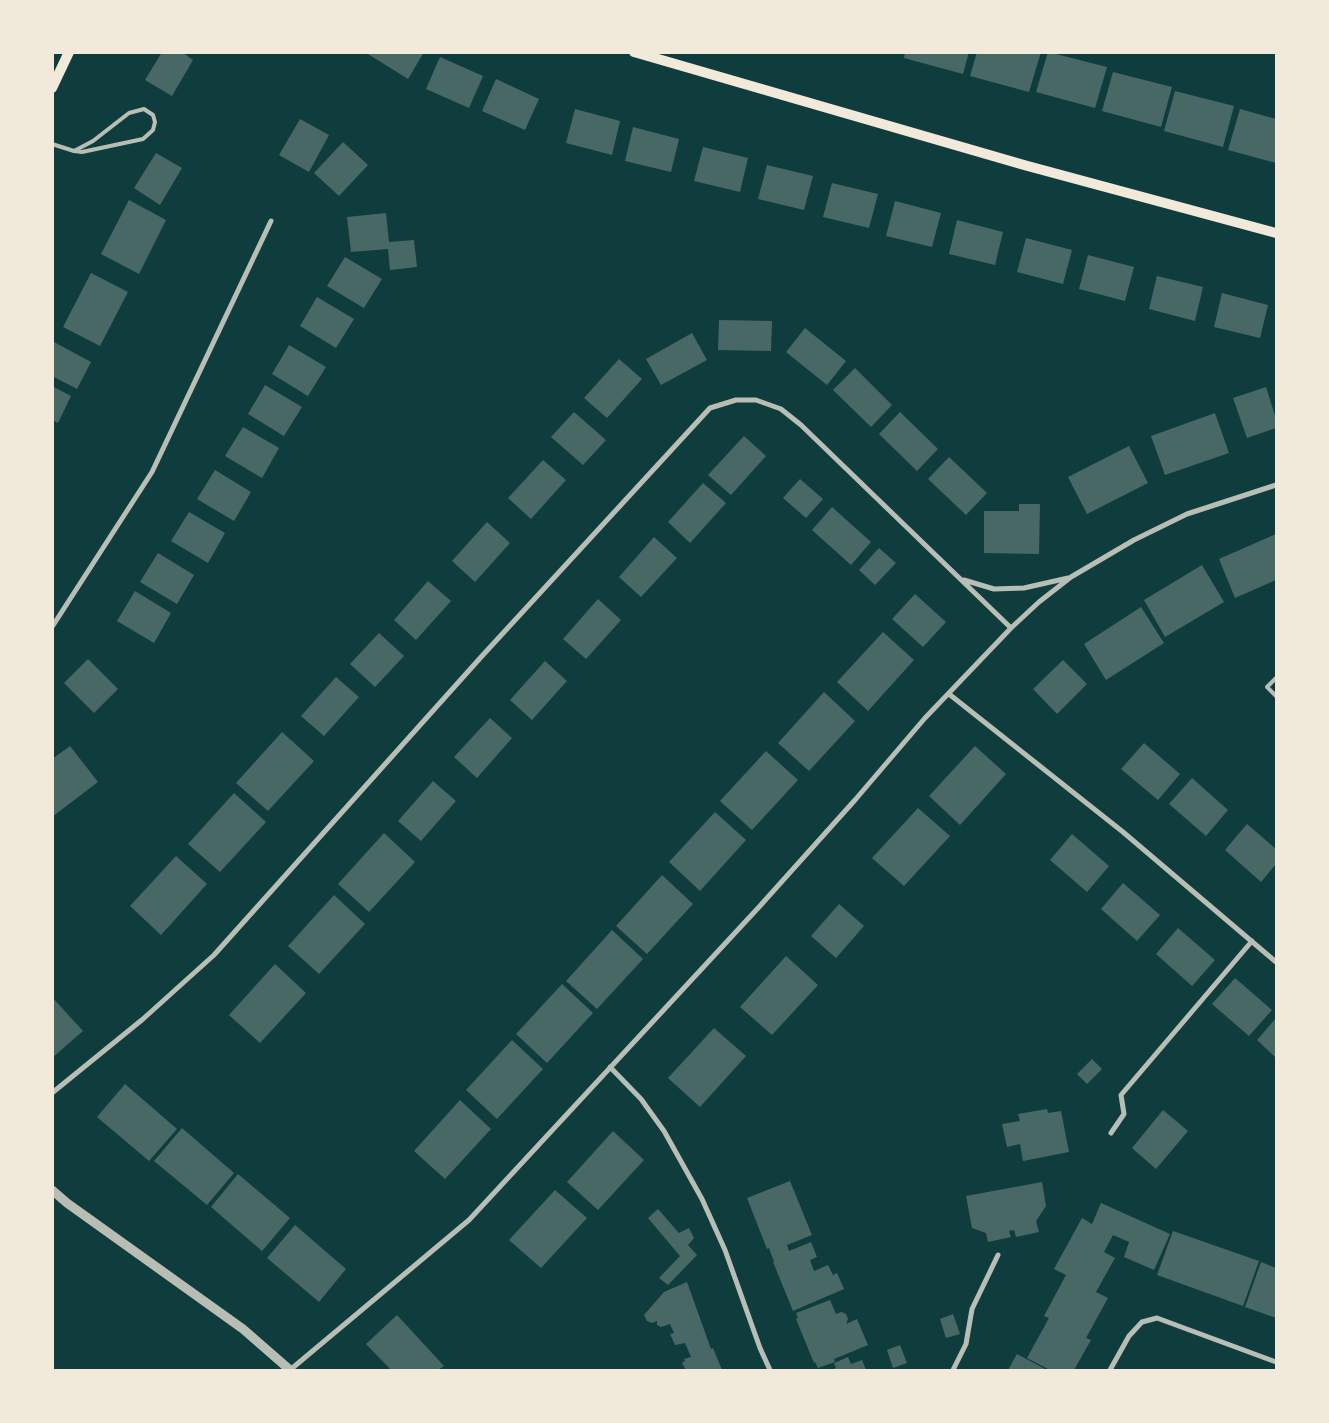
<!DOCTYPE html>
<html>
<head>
<meta charset="utf-8">
<style>
  body { margin:0 }
  #map { position:relative; width:1329px; height:1423px; overflow:hidden; background:#0f3d3e; font-family:"Noto Sans",sans-serif }
  canvas { display:block }
  .frame { position:absolute; inset:0; border:54px solid #f1e9da; pointer-events:none }
</style>
</head>
<body>
<div id="map">
<canvas width="1329" height="1423"></canvas>
<div class="frame"></div>
</div>
<script>
const context = document.querySelector('canvas').getContext('2d');
context.lineJoin = 'round';
function fill(path, color) { context.fillStyle = color; context.fill(path, 'evenodd'); }
const poly = rows => new Path2D(rows.map(r => 'M' + r).join(''));
function strokePath(path, color, width, dash) { context.strokeStyle = color; context.lineWidth = width; context.lineCap = dash ? 'butt' : 'round'; context.setLineDash(dash || []); context.stroke(path); }
fill(poly([
  [162,52,182,52,193,60,172,96,145,80],
  [369,52,424,52,408,79,368,54],
  [905,52,969,52,963,74,904,58],
  [977,52,1041,52,1029,92,970,76],
  [1048,52,1107,67,1095,108,1036,92],
  [440,57,483,76,469,108,426,89],
  [1113,72,1172,87,1161,127,1102,111],
  [496,79,539,99,525,130,482,111],
  [1175,91,1234,106,1223,147,1164,131],
  [575,109,620,121,612,155,566,143],
  [1240,109,1276,119,1276,163,1228,150],
  [300,119,329,135,309,172,279,155],
  [633,127,679,139,671,172,625,161],
  [343,142,368,165,339,196,314,173],
  [703,147,748,158,740,192,694,181],
  [156,153,182,168,160,205,134,188],
  [767,165,813,176,804,210,758,199],
  [832,183,878,194,869,228,823,217],
  [129,200,166,220,139,274,101,254],
  [895,201,941,213,932,247,886,236],
  [386,213,389,242,414,240,417,267,390,270,388,249,351,252,347,217],
  [957,220,1003,232,995,265,949,254],
  [1026,238,1072,250,1063,284,1017,272],
  [1088,255,1134,267,1125,301,1079,289],
  [345,257,382,279,364,308,327,286],
  [91,273,128,292,100,346,63,327],
  [1157,276,1203,287,1195,321,1149,309],
  [1222,293,1268,305,1260,338,1214,327],
  [317,297,354,319,336,348,300,326],
  [719,320,772,321,771,351,718,350],
  [805,328,846,361,827,385,786,352],
  [692,333,707,360,661,385,646,359],
  [54,342,91,362,77,389,52,376],
  [289,345,326,367,308,396,272,374],
  [619,359,642,379,607,418,584,398],
  [855,368,892,405,871,427,833,390],
  [265,385,302,407,284,436,248,414],
  [52,386,71,396,58,423,52,420],
  [1266,387,1276,419,1276,428,1247,438,1233,398],
  [574,412,606,440,583,465,551,437],
  [900,412,938,449,917,471,879,434],
  [1215,413,1229,453,1165,475,1151,436],
  [243,427,279,448,262,478,225,456],
  [744,436,766,456,731,495,708,475],
  [1129,446,1148,483,1087,514,1068,477],
  [949,457,987,493,966,515,928,479],
  [543,460,566,480,531,519,508,498],
  [215,470,251,492,234,521,197,499],
  [800,479,823,499,806,518,783,498],
  [703,483,726,503,690,543,668,522],
  [1019,504,1040,504,1039,554,984,553,984,511,1019,511],
  [832,507,871,542,851,565,812,530],
  [189,512,225,533,208,563,171,541],
  [487,522,510,543,475,582,452,561],
  [1276,534,1276,580,1235,598,1219,559],
  [654,537,677,558,641,597,619,577],
  [879,548,896,563,875,585,859,570],
  [158,553,194,575,177,604,140,582],
  [1202,565,1224,602,1165,637,1144,600],
  [428,581,451,601,416,640,394,620],
  [135,591,171,613,154,643,117,621],
  [915,594,946,622,923,647,892,619],
  [598,599,621,620,586,659,563,639],
  [1141,607,1164,643,1106,680,1084,644],
  [883,632,914,660,868,711,837,682],
  [379,633,404,656,375,687,350,664],
  [88,659,118,689,94,713,64,683],
  [1063,660,1087,684,1057,714,1033,689],
  [545,661,567,681,532,720,510,700],
  [336,677,359,697,324,736,301,716],
  [824,692,855,721,809,771,778,743],
  [490,718,512,738,477,778,454,757],
  [282,732,314,761,268,811,236,783],
  [1144,743,1180,774,1158,800,1121,769],
  [70,746,98,782,52,817,52,759],
  [975,746,1006,774,960,825,929,796],
  [766,751,798,780,752,830,720,801],
  [1192,778,1228,810,1206,836,1169,804],
  [433,781,456,801,421,841,398,821],
  [234,793,266,822,220,872,188,844],
  [918,808,950,836,904,886,872,858],
  [715,812,746,840,700,891,669,862],
  [1247,824,1276,849,1276,864,1261,882,1225,850],
  [384,833,415,862,369,912,338,884],
  [1072,834,1109,866,1087,892,1050,860],
  [176,856,207,884,161,935,130,906],
  [662,875,693,904,647,954,616,926],
  [1123,883,1160,915,1137,941,1101,909],
  [334,895,365,924,319,974,288,946],
  [839,904,864,926,836,958,811,936],
  [1178,928,1215,960,1192,986,1156,954],
  [612,930,643,959,597,1009,566,981],
  [786,956,818,985,772,1035,740,1007],
  [275,964,306,993,260,1043,229,1015],
  [1235,978,1272,1010,1249,1036,1212,1004],
  [562,984,593,1013,547,1063,516,1034],
  [52,997,83,1031,52,1058],
  [1276,1018,1276,1058,1257,1040],
  [714,1028,746,1056,700,1107,668,1078],
  [512,1040,543,1069,497,1119,466,1090],
  [1092,1059,1102,1069,1087,1084,1077,1074],
  [125,1084,177,1129,149,1161,97,1117],
  [460,1100,491,1129,445,1179,414,1151],
  [1047,1109,1048,1113,1061,1111,1069,1152,1023,1161,1020,1144,1007,1147,1002,1124,1020,1121,1018,1114],
  [1163,1110,1188,1131,1156,1169,1132,1148],
  [182,1128,234,1173,207,1205,154,1161],
  [613,1131,644,1160,598,1210,567,1182],
  [238,1174,290,1218,262,1251,211,1207],
  [790,1181,812,1235,787,1245,789,1251,811,1242,817,1257,810,1260,814,1271,828,1265,833,1275,837,1273,844,1289,793,1311,773,1262,774,1261,771,1254,769,1248,767,1249,747,1198],
  [1042,1182,1046,1206,1036,1221,1039,1232,1016,1237,1014,1230,1009,1231,1011,1237,988,1242,986,1233,972,1228,966,1196],
  [555,1190,587,1218,541,1268,509,1240],
  [1101,1203,1170,1234,1154,1270,1124,1257,1129,1242,1113,1235,1104,1252,1115,1258,1096,1292,1108,1298,1086,1338,1091,1340,1074,1370,1050,1370,1027,1358,1049,1318,1044,1316,1066,1275,1054,1269,1082,1218,1092,1224],
  [658,1209,679,1233,689,1228,694,1238,688,1245,697,1255,668,1285,659,1278,680,1256,648,1218],
  [295,1225,346,1269,319,1302,267,1258],
  [1173,1231,1259,1261,1243,1306,1157,1275],
  [1261,1262,1276,1268,1276,1318,1245,1307],
  [687,1282,711,1349,713,1348,722,1370,686,1370,682,1363,685,1361,684,1359,691,1357,685,1343,675,1345,670,1334,674,1333,670,1324,661,1327,657,1325,657,1321,652,1323,647,1321,644,1315,664,1292],
  [830,1300,836,1314,841,1312,846,1314,848,1319,846,1324,857,1319,868,1345,834,1359,835,1362,818,1368,815,1362,814,1363,796,1319,798,1318,796,1313],
  [953,1314,960,1334,946,1338,940,1319],
  [397,1315,444,1366,438,1370,391,1370,366,1344],
  [900,1345,907,1363,893,1368,887,1350],
  [1017,1354,1047,1370,1008,1370],
  [848,1357,851,1364,862,1360,866,1370,831,1370,836,1368,834,1363]
]), '#486865');
strokePath(poly([
  [52,144,74,151,82,152,143,139,153,130,155,122,153,115,144,109,129,113,93,141,74,151],
  [1276,678,1267,687,1276,696]
]), '#b8beb3', 4);
strokePath(poly([
  [964,580,994,589,1024,588,1068,578],
  [52,627,152,472,271,221],
  [949,694,1123,832,1276,962],
  [610,1067,641,1099,664,1131,702,1199,725,1250,760,1348,770,1370],
  [52,1093,143,1019,214,955,482,656,710,408,736,400,756,400,781,409,801,425,1011,628],
  [1111,1133,1124,1114,1121,1095,1252,941],
  [290,1370,469,1220,759,907,855,800,925,718,1011,628,1039,602,1071,577,1134,540,1187,514,1276,485],
  [953,1370,966,1344,972,1309,998,1255],
  [1110,1370,1129,1336,1142,1322,1157,1318,1276,1362]
]), '#b8beb3', 5);
strokePath(poly([
  [52,1190,67,1203,243,1329,290,1370]
]), '#b8beb3', 9);
strokePath(poly([
  [634,52,1024,165,1276,233],
  [52,88,69,52]
]), '#f1e9da', 10);
</script>
</body>
</html>
